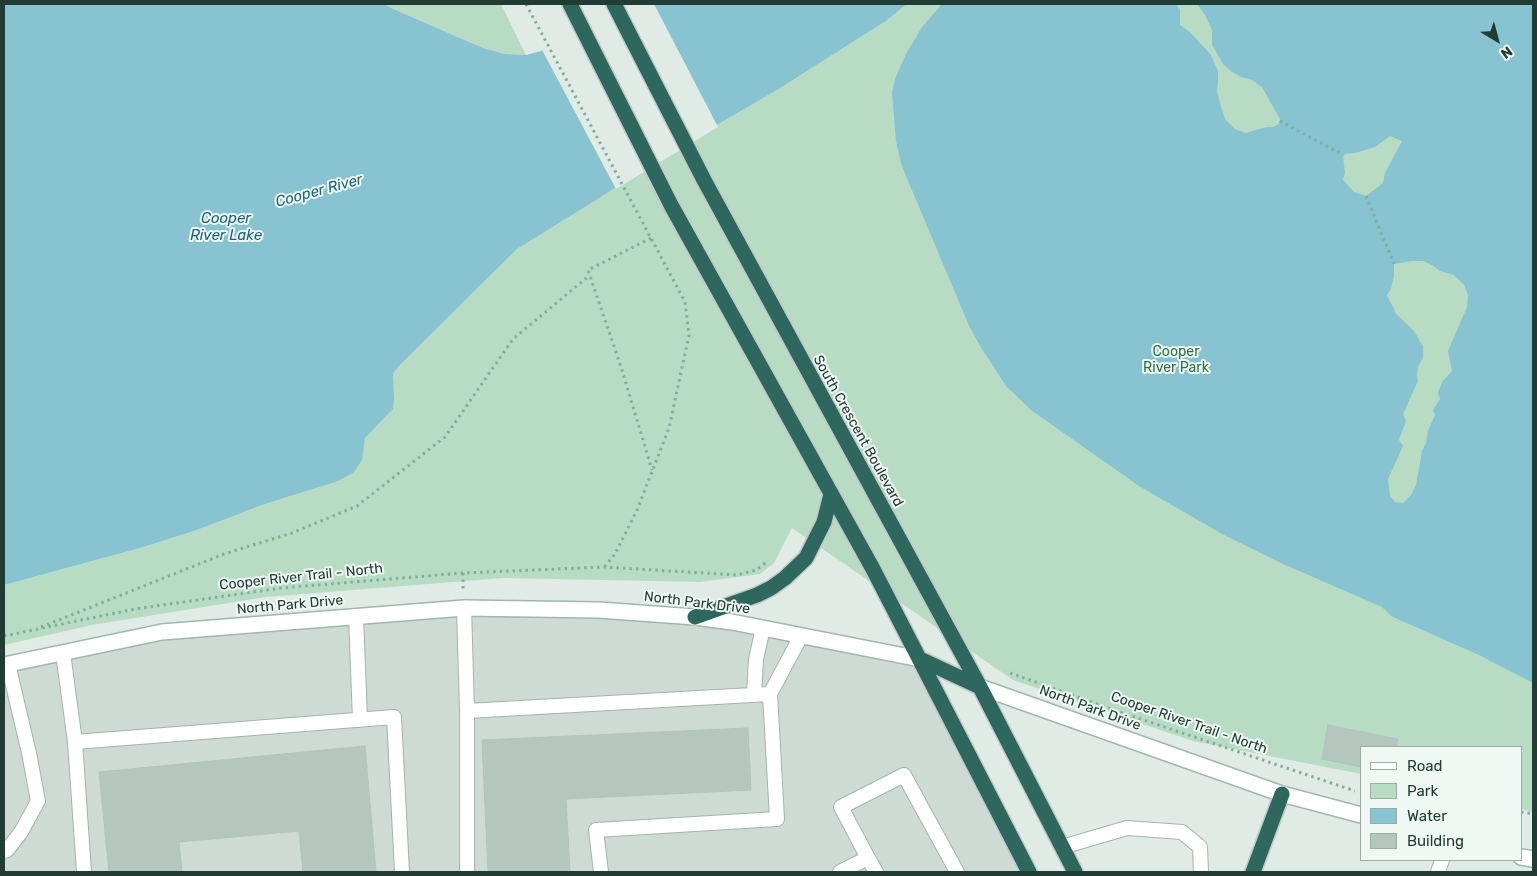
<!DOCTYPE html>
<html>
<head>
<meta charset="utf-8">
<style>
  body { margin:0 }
  #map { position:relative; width:1537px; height:876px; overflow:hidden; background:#e0ebe6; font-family:Rubik,sans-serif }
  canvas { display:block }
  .frame { position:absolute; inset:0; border:5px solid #213b35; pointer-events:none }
  .legend { position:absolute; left:1360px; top:746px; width:162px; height:115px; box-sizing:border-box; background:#f0f8f4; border:1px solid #9daca8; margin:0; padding:6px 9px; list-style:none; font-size:15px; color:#213b35 }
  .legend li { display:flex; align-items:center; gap:10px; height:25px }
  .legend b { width:25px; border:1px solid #9daca8 }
  .north { position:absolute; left:1472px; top:15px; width:50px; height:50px; -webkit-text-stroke:4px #f0f8f4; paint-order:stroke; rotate:143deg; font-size:14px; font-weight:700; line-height:20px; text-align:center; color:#213b35 }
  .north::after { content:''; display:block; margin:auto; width:18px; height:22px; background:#213b35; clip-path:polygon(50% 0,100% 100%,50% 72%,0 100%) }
</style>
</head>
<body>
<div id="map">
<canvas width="1537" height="876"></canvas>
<div class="frame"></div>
<ul class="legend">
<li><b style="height:6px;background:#fff"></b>Road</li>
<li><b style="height:14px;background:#b8dcc3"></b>Park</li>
<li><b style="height:14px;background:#87c3d0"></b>Water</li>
<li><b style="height:14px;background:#b5c6bf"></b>Building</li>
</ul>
<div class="north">N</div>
</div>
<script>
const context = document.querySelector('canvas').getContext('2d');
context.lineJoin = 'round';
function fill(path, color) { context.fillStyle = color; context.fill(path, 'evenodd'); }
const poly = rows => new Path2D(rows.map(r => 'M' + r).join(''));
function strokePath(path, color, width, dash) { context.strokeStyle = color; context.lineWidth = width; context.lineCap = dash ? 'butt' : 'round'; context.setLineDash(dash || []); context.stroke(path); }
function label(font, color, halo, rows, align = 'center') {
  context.font = font + ' Rubik,sans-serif'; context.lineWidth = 4; context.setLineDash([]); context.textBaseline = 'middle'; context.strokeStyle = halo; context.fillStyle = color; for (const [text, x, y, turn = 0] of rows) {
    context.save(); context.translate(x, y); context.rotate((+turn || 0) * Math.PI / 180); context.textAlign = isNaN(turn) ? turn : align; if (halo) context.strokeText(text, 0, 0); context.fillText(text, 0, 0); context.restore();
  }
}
fill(poly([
  [464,608,695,617,920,659,1029,872,4,872,4,665,162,632]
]), '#cedbd5');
fill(poly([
  [384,4,501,4,526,55,505,54,483,48,391,8],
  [907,4,1533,4,1533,812,1521,809,1521,747,1361,747,1361,774,1193,741,1013,680,792,528,774,563,760,574,700,582,503,578,266,597,92,625,4,645,4,585,140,548,197,530,262,505,294,495,304,491,338,481,363,447,365,438,391,411,393,374,398,367,517,249,593,202,670,152,777,90,886,21]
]), '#b8dcc3');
fill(poly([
  [4,4,384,4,391,8,483,48,505,54,526,55,541,51,578,29,608,4,907,4,886,21,777,90,670,152,593,202,517,249,398,367,393,374,394,401,393,409,365,438,362,460,353,473,338,481,262,505,197,530,140,548,4,585],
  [942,4,1176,4,1180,10,1180,25,1190,32,1211,55,1218,71,1218,82,1217,91,1221,107,1225,119,1235,129,1246,133,1266,127,1273,127,1279,124,1280,119,1262,87,1252,80,1241,77,1232,72,1223,64,1212,45,1212,30,1205,15,1197,4,1533,4,1533,683,1479,655,1402,621,1391,616,1382,607,1283,564,1222,534,1139,486,1031,410,1006,386,982,349,970,328,906,176,901,163,896,141,892,93,895,79,906,54,922,27],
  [1390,136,1402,141,1385,173,1383,183,1366,196,1354,192,1343,180,1345,173,1343,157,1345,154,1355,153,1375,147],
  [1411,261,1423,261,1432,265,1440,271,1454,275,1464,285,1468,295,1467,307,1448,351,1452,371,1442,382,1438,393,1440,399,1433,410,1435,415,1428,431,1426,443,1422,451,1416,485,1411,495,1403,503,1395,502,1390,496,1388,479,1403,446,1399,440,1406,421,1403,414,1418,381,1417,375,1418,367,1423,358,1423,346,1414,331,1395,313,1394,308,1390,302,1387,295,1391,289,1394,276,1394,264]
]), '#87c3d0');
fill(poly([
  [604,4,654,4,718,127,616,189,541,48,577,27]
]), '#e0ebe6');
const building = poly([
  [1328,725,1398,739,1396,747,1361,747,1361,767,1322,759,1328,725],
  [748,728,751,790,566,799,570,872,488,872,482,740,748,728],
  [365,746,376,872,303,872,299,831,179,842,182,872,109,872,99,772,365,746]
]);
fill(building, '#b5c6bf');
strokePath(building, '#b2c4bd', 1);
const lane = poly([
  [464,608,467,711,467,872],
  [356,616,360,720],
  [63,653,75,742,84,872],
  [754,694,756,659,763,628],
  [467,711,770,694],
  [75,742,394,717,402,872],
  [1062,847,1127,828,1182,832,1200,847,1201,872],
  [4,851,7,850,21,832,38,801,29,753,8,664],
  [868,858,876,872],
  [601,872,596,830,777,819,770,694,801,636],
  [840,872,868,858,841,807,904,775,957,872],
  [1438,872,1442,860]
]);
const secondary = poly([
  [4,665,162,632,464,608,599,610,695,617,732,622,920,659],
  [980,687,1282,794,1361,815],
  [1521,857,1533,859]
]);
const highway = poly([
  [570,4,671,205,873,569,1029,872],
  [614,4,704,180,980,687,1075,872],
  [695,617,757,595,771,588,785,578,806,558,824,522,831,494],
  [920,659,980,687],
  [1253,872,1282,794]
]);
strokePath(lane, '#a3b3ad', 16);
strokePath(secondary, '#9fb7af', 18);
strokePath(highway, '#c1c8c6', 18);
strokePath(poly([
  [526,4,685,302,689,335,669,428,637,510,615,554,605,566],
  [1280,121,1343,155],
  [1366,196,1394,264],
  [651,238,588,270,621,367,652,470],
  [463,573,463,590],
  [41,627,224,554,292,533,357,506,445,437,513,339,590,275],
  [4,636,135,609,281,588,463,573,604,567,737,575,756,570,768,561],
  [1010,673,1120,712,1355,791],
  [1521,812,1533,814]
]), '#80afa1', 3, [2.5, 4]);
strokePath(lane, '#fff', 14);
strokePath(secondary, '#fff', 15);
strokePath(highway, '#2d675d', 15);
label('14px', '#2b7248', '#f0f8f4', [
  ["Cooper",1176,352],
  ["River Park",1176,368]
]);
label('14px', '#213b35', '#f0f8f4', [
  ["South Crescent Boulevard",858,431,61],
  ["Cooper River Trail - North",301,577,-6],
  ["North Park Drive",697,603,7],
  ["North Park Drive",290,605,-5],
  ["North Park Drive",1090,708,20],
  ["Cooper River Trail - North",1189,723,19]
]);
label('italic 15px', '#1b6577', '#f0f8f4', [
  ["Cooper River",319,191,-15],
  ["Cooper",226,219],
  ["River Lake",226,236]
]);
</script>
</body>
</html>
